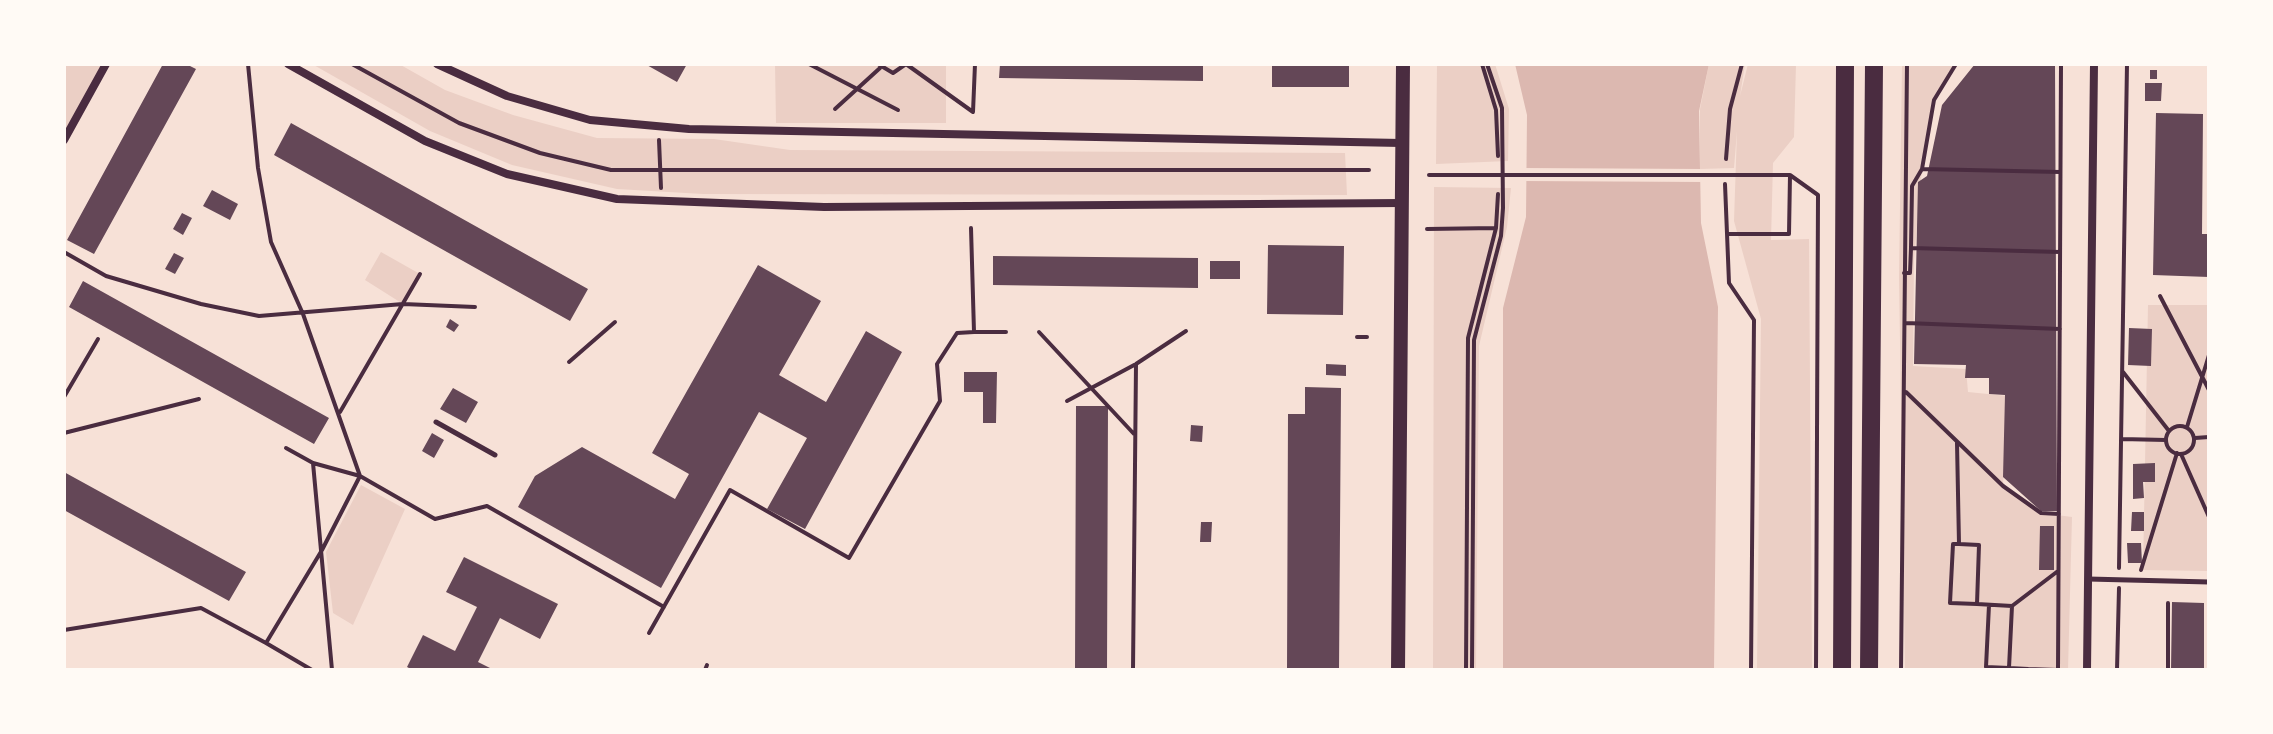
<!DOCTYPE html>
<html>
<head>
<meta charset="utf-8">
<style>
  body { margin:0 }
  #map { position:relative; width:2273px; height:734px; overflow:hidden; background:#f7e1d7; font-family:Barlow,sans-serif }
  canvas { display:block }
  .frame { position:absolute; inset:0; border:66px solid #fffaf5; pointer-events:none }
</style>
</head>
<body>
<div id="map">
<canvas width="2273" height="734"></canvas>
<div class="frame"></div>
</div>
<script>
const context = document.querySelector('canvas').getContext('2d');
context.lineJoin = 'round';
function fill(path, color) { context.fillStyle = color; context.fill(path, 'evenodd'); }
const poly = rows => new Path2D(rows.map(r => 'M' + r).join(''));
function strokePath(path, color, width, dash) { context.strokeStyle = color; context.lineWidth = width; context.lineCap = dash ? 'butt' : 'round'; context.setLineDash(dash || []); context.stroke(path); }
fill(poly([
  [64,64,105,64,64,139],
  [312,64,399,64,445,90,513,115,597,138,714,139,790,150,1345,153,1347,195,703,194,617,189,512,165,430,131],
  [775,64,952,64,946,66,946,123,776,123],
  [1437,64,1495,64,1509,109,1508,161,1436,164],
  [1709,64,1745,64,1740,96,1748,64,1796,64,1794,137,1773,163,1771,240,1809,239,1812,670,1757,670,1761,319,1734,221,1737,131,1734,168,1700,169,1700,109],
  [1902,64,1956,64,1934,100,1922,169,1914,260,1913,366,1966,369,1968,392,2007,396,2003,486,2041,513,2072,517,2068,670,1905,670,1899,277],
  [1434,187,1511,188,1507,227,1479,346,1476,670,1433,670],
  [381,252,420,274,403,304,365,280],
  [2148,305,2209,305,2209,571,2143,570],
  [361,485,405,509,353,625,333,613,326,552]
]), '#ebcfc5');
fill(poly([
  [1515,64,1709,64,1699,111,1700,169,1701,223,1718,307,1714,670,1503,670,1503,308,1526,217,1527,115]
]), '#dcb8b0');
fill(poly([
  [1523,168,1704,169,1704,182,1522,181]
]), '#f7e1d7');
fill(poly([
  [163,64,186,64,196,69,94,254,67,240],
  [645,64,687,64,677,82],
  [1000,64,1203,64,1203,81,999,78],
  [1272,64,1349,64,1349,87,1272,87],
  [1975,64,2055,64,2057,511,2041,511,2003,477,2005,395,1989,394,1989,378,1965,378,1966,365,1914,364,1918,182,1927,176,1942,105],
  [2150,70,2157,70,2157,79,2150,79],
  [2145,83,2162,83,2161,101,2145,101],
  [2156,113,2203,114,2202,234,2209,234,2209,277,2153,275],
  [291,123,588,289,570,321,274,155],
  [212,190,238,204,230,220,203,206],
  [182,213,192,218,183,235,173,229],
  [1268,245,1344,246,1343,315,1267,314],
  [174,253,184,258,175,274,165,269],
  [993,256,1198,258,1198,288,993,285],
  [1210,261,1240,261,1240,279,1210,279],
  [758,265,821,301,779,375,826,402,866,331,902,352,805,529,767,509,807,438,759,412,661,588,518,507,535,476,582,447,675,499,689,474,652,453],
  [83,281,329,418,314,444,69,307],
  [450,319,459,325,454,332,446,327],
  [2129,328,2152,329,2151,366,2128,365],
  [1326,364,1346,365,1346,376,1326,375],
  [964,372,997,372,996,423,983,423,983,392,964,392],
  [1305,387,1341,388,1339,670,1287,670,1288,414,1305,414],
  [453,388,478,402,466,423,440,409],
  [1076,406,1108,406,1107,670,1075,670],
  [1191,425,1203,426,1202,442,1190,441],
  [432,433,444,440,434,458,422,451],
  [2155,463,2155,482,2143,482,2144,498,2133,499,2133,464],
  [64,472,246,572,229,601,64,510],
  [2132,512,2144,512,2144,531,2131,531],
  [1201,522,1212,522,1211,542,1200,542],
  [2040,526,2054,526,2054,570,2039,570],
  [2127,543,2141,543,2142,563,2128,563],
  [464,557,558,604,540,639,500,618,478,662,494,670,413,670,407,667,423,635,455,651,477,607,446,592],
  [2172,602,2204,603,2204,670,2171,670]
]), '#644757');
strokePath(poly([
  [352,64,459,123,540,153,611,170,1369,170],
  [809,64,898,110],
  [878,64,893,73,906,64],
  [906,64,973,112],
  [1482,64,1496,110,1498,156],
  [835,109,880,68],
  [973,112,975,64],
  [659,140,661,188],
  [1726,159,1730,109,1742,64],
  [1922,169,2060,172],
  [1429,175,1790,175,1818,195,1816,670],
  [1725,184,1729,283,1754,320,1751,670],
  [1912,186,1922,169,1934,100,1956,64],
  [971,228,974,332,1006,332],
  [1427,229,1496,228],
  [1727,234,1789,234,1790,175],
  [1911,248,1912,187],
  [64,252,106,276,201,304,259,316,403,304,475,307],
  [1904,273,1910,273,1911,248,2060,252],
  [2160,296,2209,390],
  [1906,323,2060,329],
  [1039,332,1134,434],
  [1357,337,1367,337],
  [569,362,615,322],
  [2123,372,2169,431],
  [1906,392,2003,486,2041,513,2059,514],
  [64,397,98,339],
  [1067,401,1136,364,1186,331],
  [340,412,420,274],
  '2166 440a14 14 0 1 1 28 0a14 14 0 1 1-28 0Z',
  [2187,427,2209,355],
  [64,433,199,399],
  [2195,438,2209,437],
  [2121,439,2166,440],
  [1957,443,1959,544,1979,545,1977,604,2012,606,2009,668,2028,669],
  [286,448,313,463,360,476,435,519,487,506,664,607],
  [2181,454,2209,517],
  [313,463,332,670],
  [1959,544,1953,544,1950,603,1977,604],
  [2119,568,2127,64],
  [2141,570,2177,453],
  [1989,605,1986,667,2009,668],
  [2012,606,2058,571],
  [64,630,201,608,266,643,322,550,360,476,303,314,271,242,258,168,248,64],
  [649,633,730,490,849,558,940,401,937,364,957,333,974,332],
  [266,643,312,670],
  [2028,669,2058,670,2061,64],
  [705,670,707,665],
  [1133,670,1136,364],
  [1466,670,1468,338,1496,228,1498,194],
  [1472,670,1474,340,1501,236,1503,208,1502,108,1487,64],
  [1901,670,1907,64],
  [2117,670,2119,588],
  [2168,670,2168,603]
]), '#4a2c40', 4);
strokePath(poly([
  [436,422,495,455],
  [2088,579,2209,582]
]), '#4a2c40', 5);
strokePath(poly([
  [288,64,425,141,507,174,617,199,824,207,1402,203],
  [437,64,507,96,590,120,689,129,1401,143],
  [64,140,106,64],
  [2087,670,2094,64]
]), '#4a2c40', 8);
strokePath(poly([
  [1398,670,1403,64]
]), '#4a2c40', 14);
strokePath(poly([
  [1842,670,1845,64],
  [1869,670,1874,64]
]), '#4a2c40', 18);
</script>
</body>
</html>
